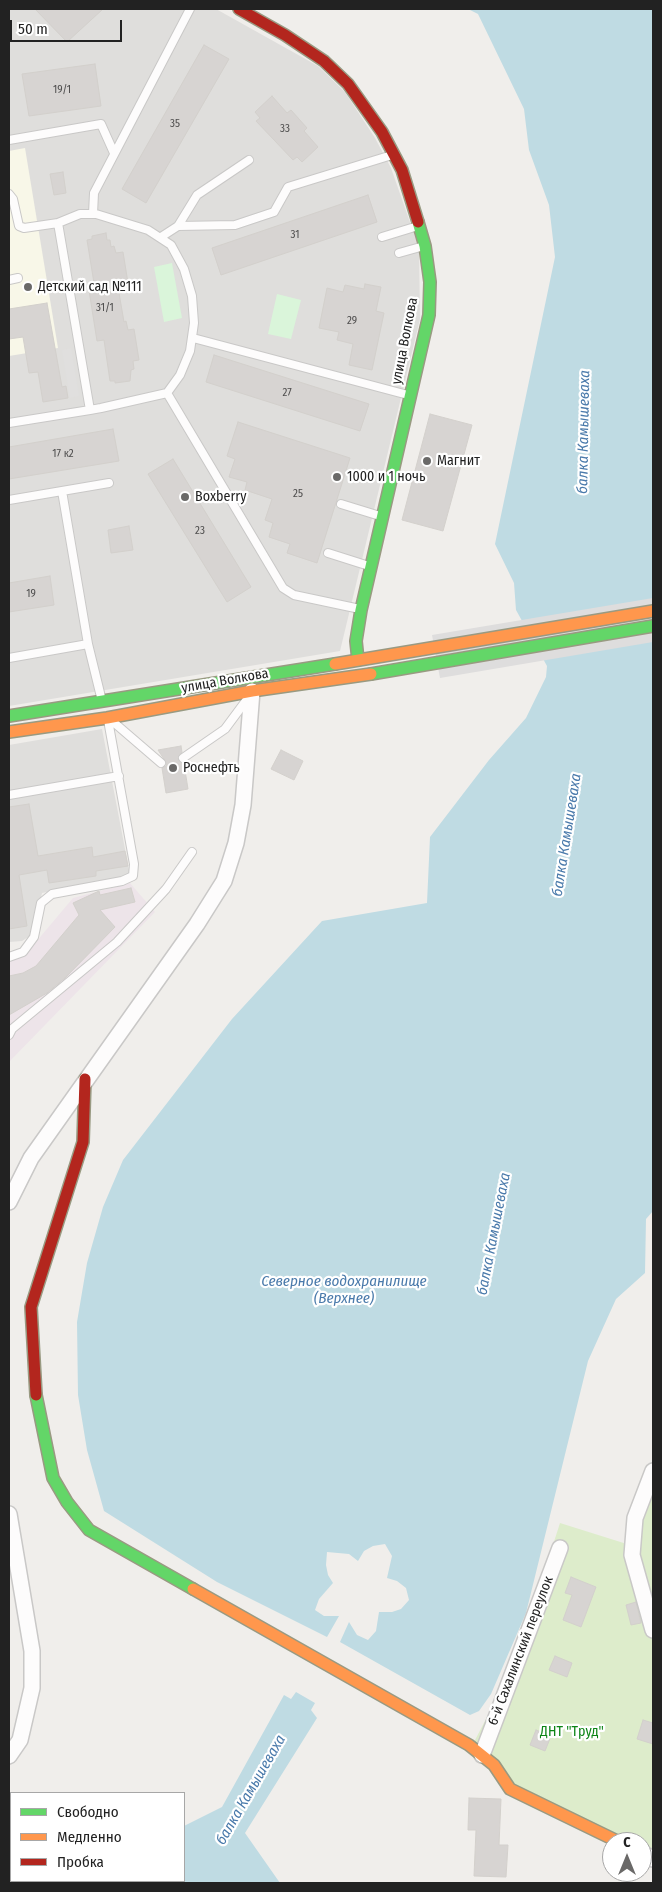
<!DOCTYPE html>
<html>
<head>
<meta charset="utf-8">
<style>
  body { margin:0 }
  #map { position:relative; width:662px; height:1892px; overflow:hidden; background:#f0eeeb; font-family:"Fira Sans Condensed",sans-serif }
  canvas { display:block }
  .frame { position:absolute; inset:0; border:10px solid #222; pointer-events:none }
  .legend { position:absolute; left:10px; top:1792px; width:175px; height:90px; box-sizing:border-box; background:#fff; border:1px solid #a7a7a7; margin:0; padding:6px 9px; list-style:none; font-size:15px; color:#222 }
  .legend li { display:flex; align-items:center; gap:10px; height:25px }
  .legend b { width:25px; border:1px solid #a7a7a7 }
  .north { position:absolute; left:602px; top:1832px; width:50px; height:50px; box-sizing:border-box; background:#fff; border:1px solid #a7a7a7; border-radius:50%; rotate:0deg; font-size:14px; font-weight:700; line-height:20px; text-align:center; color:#222 }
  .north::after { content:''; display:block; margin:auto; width:18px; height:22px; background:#6a6968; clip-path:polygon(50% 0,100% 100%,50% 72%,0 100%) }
  .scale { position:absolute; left:10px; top:20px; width:112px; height:22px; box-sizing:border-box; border:2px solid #222; border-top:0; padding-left:6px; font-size:15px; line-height:18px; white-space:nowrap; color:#222; -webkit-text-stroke:4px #fff; paint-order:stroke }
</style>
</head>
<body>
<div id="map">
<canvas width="662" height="1892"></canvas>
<div class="frame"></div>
<ul class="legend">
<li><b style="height:6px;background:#63d668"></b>Свободно</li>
<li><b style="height:6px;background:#ff974d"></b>Медленно</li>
<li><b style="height:6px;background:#b3261e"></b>Пробка</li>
</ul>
<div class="north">С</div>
<div class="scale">50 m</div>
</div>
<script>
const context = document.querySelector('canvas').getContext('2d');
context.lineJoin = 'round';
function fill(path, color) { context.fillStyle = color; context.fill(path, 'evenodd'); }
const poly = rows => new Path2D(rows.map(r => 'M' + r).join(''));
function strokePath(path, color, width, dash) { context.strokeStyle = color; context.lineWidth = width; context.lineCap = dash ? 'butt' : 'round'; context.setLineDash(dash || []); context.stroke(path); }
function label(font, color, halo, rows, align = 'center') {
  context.font = font + ' "Fira Sans Condensed",sans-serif'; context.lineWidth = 4.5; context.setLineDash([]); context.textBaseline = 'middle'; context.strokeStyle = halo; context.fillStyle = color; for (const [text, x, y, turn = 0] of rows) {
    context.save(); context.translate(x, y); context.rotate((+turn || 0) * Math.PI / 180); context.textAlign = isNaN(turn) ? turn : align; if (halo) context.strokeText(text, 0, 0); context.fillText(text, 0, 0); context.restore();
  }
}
fill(poly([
  [9,9,216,9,318,66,345,92,375,138,391,168,419,248,420,319,340,651,9,706],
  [102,729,130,875,42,893,33,934,22,941,9,942,9,745]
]), '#dfdedc');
fill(poly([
  [130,883,155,912,9,1062,9,960,25,955,73,898]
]), '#ede4e9');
fill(poly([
  [25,148,58,348,9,356,9,151]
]), '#f8f7e8');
fill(poly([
  [653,1475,653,1861,642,1856,642,1842,612,1842,523,1800,473,1744,515,1663,560,1523,630,1545]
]), '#ddeccb');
fill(poly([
  [172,263,182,318,164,322,154,267],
  [277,294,301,300,291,339,268,334]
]), '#daf5da');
fill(poly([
  [71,348,79,396,70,398,62,350]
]), '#e0dfde');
fill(poly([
  [468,9,653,9,653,1211,646,1219,645,1273,616,1299,588,1361,526,1613,491,1694,479,1711,470,1715,340,1642,349,1622,357,1635,368,1640,376,1631,379,1612,392,1612,401,1609,409,1600,406,1588,397,1581,387,1578,392,1556,385,1544,373,1546,364,1551,358,1561,349,1554,327,1552,326,1565,328,1575,333,1583,319,1599,315,1610,324,1616,339,1616,327,1637,217,1582,104,1511,87,1450,78,1395,77,1322,87,1263,103,1207,123,1160,232,1019,322,921,427,903,430,837,489,760,526,718,546,677,547,666,516,610,514,583,495,544,555,257,549,205,529,150,524,109,478,14],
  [296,1692,315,1703,311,1710,317,1718,245,1833,280,1883,106,1883,107,1881,184,1881,184,1826,222,1807,284,1695,291,1699]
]), '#bfdbe3');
fill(poly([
  [653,598,653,642,440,678,432,635]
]), '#dedddd');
const building = poly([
  [35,9,103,9,67,42,35,9],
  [204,45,229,59,146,203,122,189,204,45],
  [95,64,101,106,29,116,22,74,95,64],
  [272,96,287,113,291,110,307,128,304,131,318,147,302,162,297,157,293,160,256,121,260,118,255,112,272,96],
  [63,172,66,193,54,195,50,174,63,172],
  [368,195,377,222,221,275,212,248,368,195],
  [106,233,107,240,110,240,111,247,114,246,116,253,123,252,128,283,120,284,122,293,119,293,124,322,126,321,128,330,134,329,139,360,133,361,134,369,131,370,130,381,115,383,115,381,110,381,104,340,97,341,88,284,94,283,87,240,92,239,92,236,106,233],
  [365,284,381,287,376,311,384,313,372,370,349,365,353,344,337,340,339,332,319,328,327,288,343,292,345,285,364,289,365,284],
  [47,303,62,387,66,386,68,398,43,402,38,372,29,373,23,337,9,339,9,309,47,303],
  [214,355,369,404,360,431,206,382,214,355],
  [430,414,472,425,443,531,402,520,430,414],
  [238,422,350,458,317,563,287,553,290,544,269,537,273,523,265,520,272,499,245,490,247,482,229,477,235,459,227,456,238,422],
  [113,429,119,461,9,479,9,447,113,429],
  [173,459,251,587,227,602,148,474,173,459],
  [129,526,133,550,111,553,108,530,129,526],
  [50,576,54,605,9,612,9,583,50,576],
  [181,746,182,752,178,759,184,764,188,789,166,793,162,768,166,766,166,762,158,750,181,746],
  [281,750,303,761,294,780,271,769,281,750],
  [29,804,38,856,92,847,93,857,125,851,128,866,96,871,96,876,49,883,47,870,19,875,27,926,9,929,9,807,29,804],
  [131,888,135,902,100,910,115,927,65,978,47,993,9,1015,9,976,23,973,36,966,79,915,73,903,99,891,100,895,131,888],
  [571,1577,596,1587,581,1627,563,1620,572,1595,565,1593,571,1577],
  [636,1602,641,1623,631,1625,626,1605,636,1602],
  [555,1656,572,1663,567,1677,549,1670,555,1656],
  [643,1720,653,1723,653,1744,637,1739,643,1720],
  [536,1730,551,1736,545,1751,530,1745,536,1730],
  [469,1798,501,1799,499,1845,508,1845,506,1877,474,1876,476,1830,468,1830,469,1798]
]);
fill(building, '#d7d4d2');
strokePath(building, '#d3d0cc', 1);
const lane = poly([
  [9,140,101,124,114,153],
  [9,194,13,199,19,226,24,228,58,223],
  [93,214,94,193,190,9],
  [178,226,235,225,274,212,288,187,392,155],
  [161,237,178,226,197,195,249,160],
  [382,237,418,226],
  [399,253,424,246],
  [9,280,18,278],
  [193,338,408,395],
  [167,393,283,588,294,595,360,609],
  [9,423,90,410,101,408,167,393,180,375,190,351,194,323,192,296,184,269,171,245,148,230,96,214,80,214,58,223,90,410],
  [62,491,88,644],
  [9,500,109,483],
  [341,504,380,516],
  [328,553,369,566],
  [9,658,88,644,102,701],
  [111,720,161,763],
  [183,758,225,729,248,698],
  [9,795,119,776],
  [9,957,23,952,34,937,41,903,52,894,122,881,133,876,134,864,108,720],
  [9,1035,12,1029,117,942,166,889,192,852]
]);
const street = poly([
  [9,1202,31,1158,197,924,224,881,236,843,243,805,252,691],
  [653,1471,635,1518,632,1555,653,1630],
  [9,1514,32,1651,32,1688,20,1740,9,1756],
  [482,1755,560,1548],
  [642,1853,653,1859]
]);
const fast = poly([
  [358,660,356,641,361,610,429,315,430,282,425,246,418,222],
  [371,674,653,626],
  [9,716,335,664],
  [36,1395,53,1478,67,1502,89,1530,193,1589]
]);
const slow = poly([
  [335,664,653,611],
  [9,732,107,718,252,691,371,674],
  [193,1589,469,1745,494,1765,510,1789,619,1842]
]);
const jam = poly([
  [239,9,285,35,324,61,348,84,382,132,402,170,418,222],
  [36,1395,31,1307,83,1142,85,1079]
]);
strokePath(lane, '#c9c8c7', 10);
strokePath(street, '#c9c8c7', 18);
strokePath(fast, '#999a82', 14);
strokePath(slow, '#999a82', 14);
strokePath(jam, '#999a82', 14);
strokePath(lane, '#fdfcfc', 8);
strokePath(street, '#fdfcfc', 15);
strokePath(fast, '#63d668', 11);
strokePath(slow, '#ff974d', 11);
strokePath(jam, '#b3261e', 11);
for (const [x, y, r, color] of [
  [28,287,5,"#6a6968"],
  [427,461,5,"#6a6968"],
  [337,477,5,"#6a6968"],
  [185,497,5,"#6a6968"],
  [173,768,5,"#6a6968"]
]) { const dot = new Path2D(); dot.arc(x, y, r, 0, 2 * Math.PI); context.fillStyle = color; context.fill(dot); strokePath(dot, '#fff', 2); }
label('11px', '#4f4e4e', null, [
  ["19/1",62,90],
  ["35",175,124],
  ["33",285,129],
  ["31",295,235],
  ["31/1",105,308],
  ["29",352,321],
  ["27",287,393],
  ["17 к2",63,454],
  ["25",298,494],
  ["23",200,531],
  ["19",31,594]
]);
label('14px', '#222', '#fff', [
  ["Детский сад №111",38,287],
  ["Магнит",437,461],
  ["1000 и 1 ночь",347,477],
  ["Boxberry",195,497],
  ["Роснефть",183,768]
], 'left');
label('14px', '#222', '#fff', [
  ["улица Волкова",405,341,-79],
  ["улица Волкова",225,681,-10],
  ["6-й Сахалинский переулок",521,1651,-69]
]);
label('14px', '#0c8416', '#fff', [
  ["ДНТ \"Труд\"",572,1732]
]);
label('italic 15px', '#4a7aab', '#fff', [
  ["балка Камышеваха",584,432,-89],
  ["балка Камышеваха",567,835,-81],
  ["балка Камышеваха",494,1234,-79],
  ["Северное водохранилище",344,1282],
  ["(Верхнее)",344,1299],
  ["балка Камышеваха",251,1790,-60]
]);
</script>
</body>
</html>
